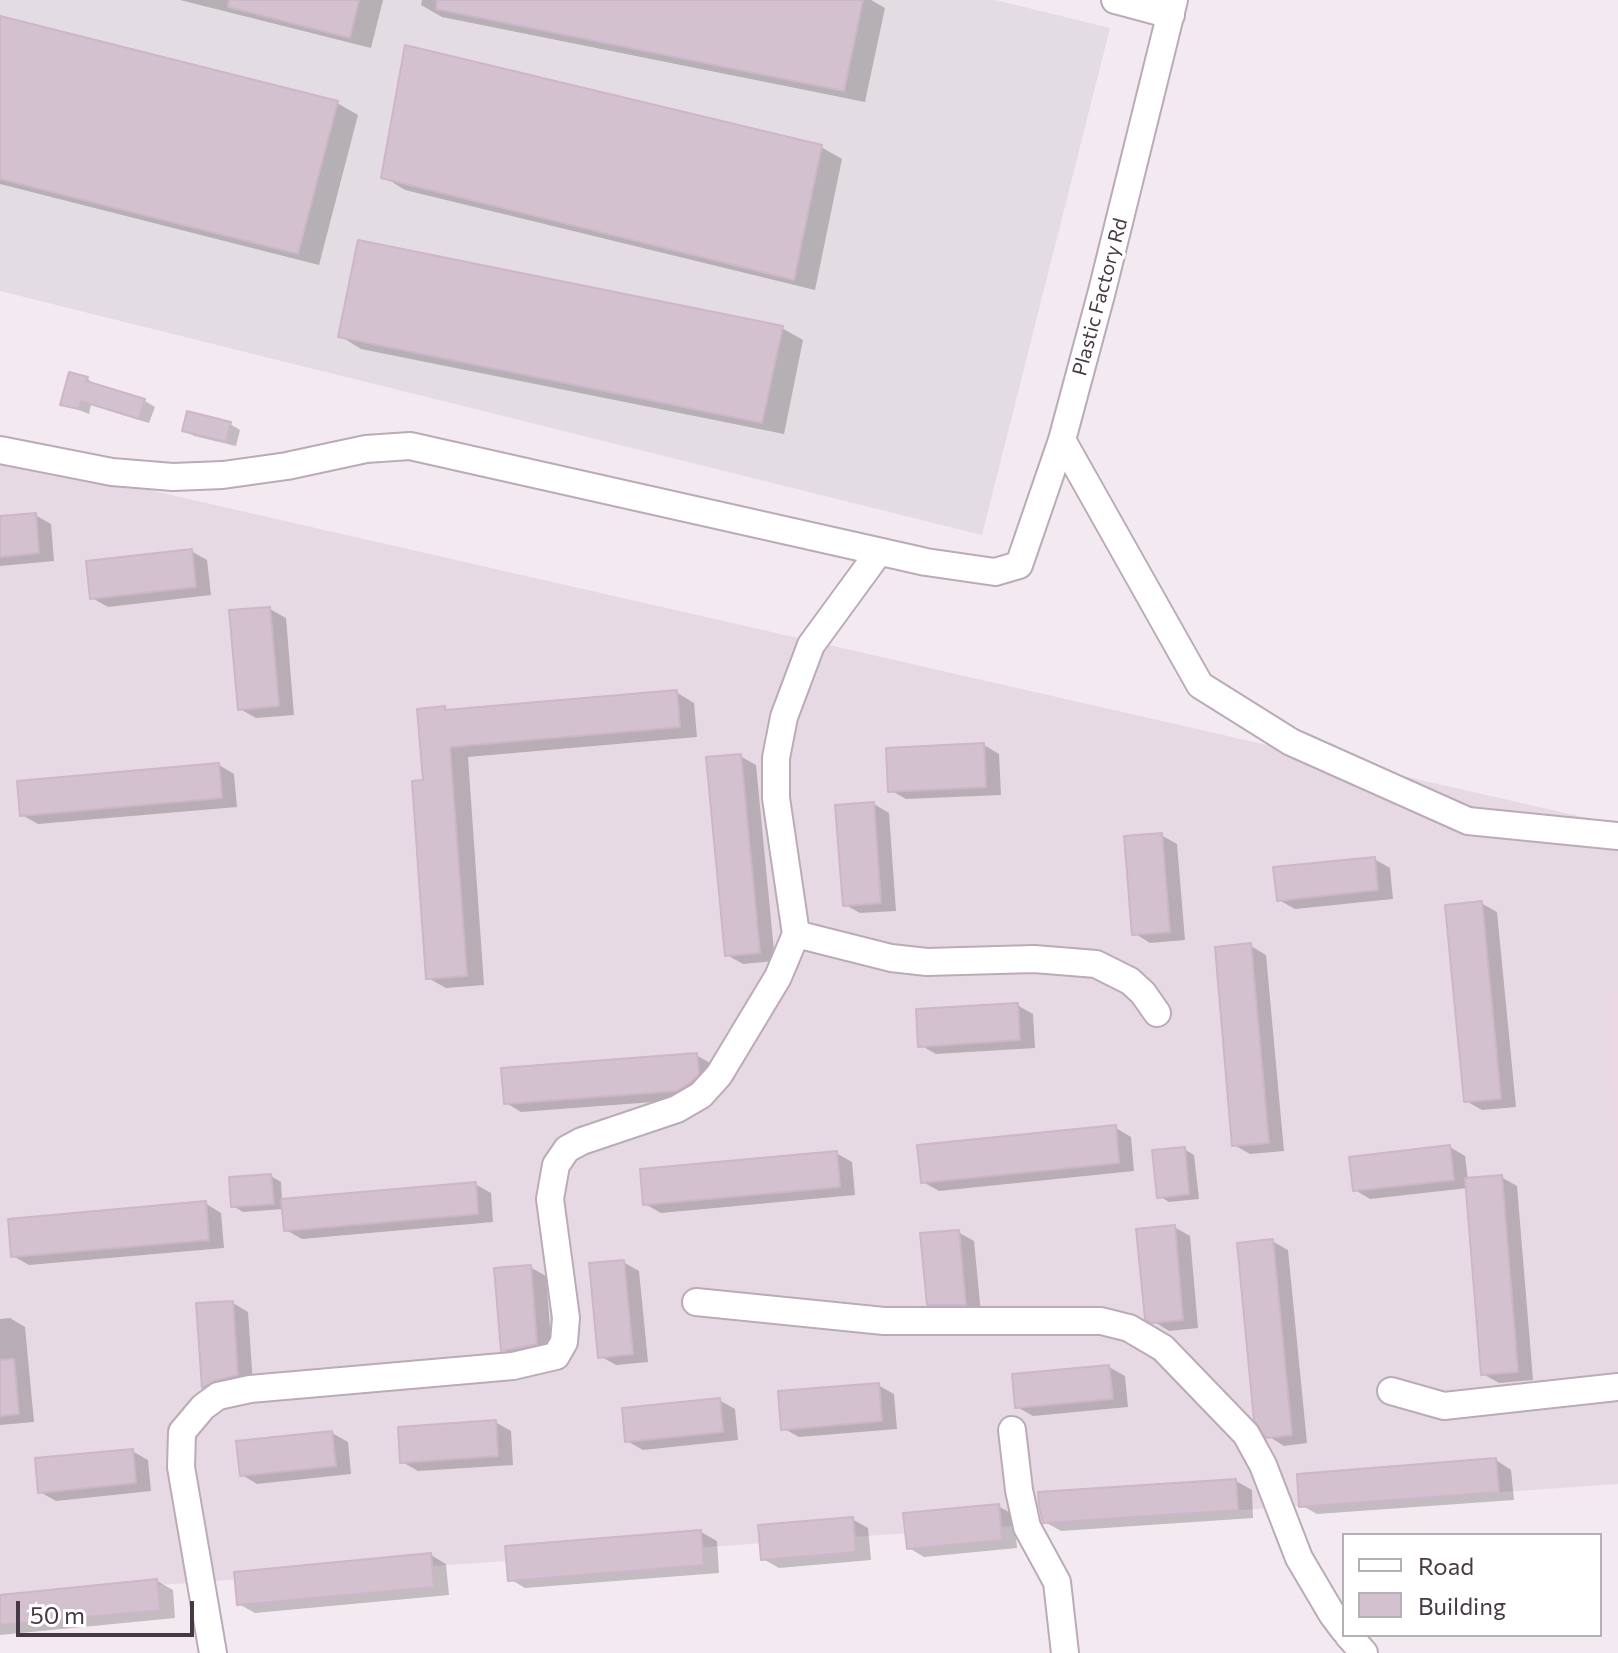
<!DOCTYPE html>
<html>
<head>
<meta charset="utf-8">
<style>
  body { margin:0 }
  #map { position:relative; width:1618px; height:1653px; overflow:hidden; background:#f3eaf1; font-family:Commissioner,sans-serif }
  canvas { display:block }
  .legend { position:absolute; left:1342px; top:1533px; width:260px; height:104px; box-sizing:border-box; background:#fff; border:2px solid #b5b0b4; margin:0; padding:10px 14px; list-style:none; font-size:24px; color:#473944 }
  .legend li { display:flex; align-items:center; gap:16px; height:40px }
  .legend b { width:40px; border:2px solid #b5b0b4 }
  .scale { position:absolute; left:16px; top:1601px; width:178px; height:36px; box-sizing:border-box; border:4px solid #473944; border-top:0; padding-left:10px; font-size:24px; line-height:28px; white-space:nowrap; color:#473944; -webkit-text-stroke:6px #fff; paint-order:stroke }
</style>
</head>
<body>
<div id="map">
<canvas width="1618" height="1653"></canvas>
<ul class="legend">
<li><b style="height:10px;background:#fff"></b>Road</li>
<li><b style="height:22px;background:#d4c1d0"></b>Building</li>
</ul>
<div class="scale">50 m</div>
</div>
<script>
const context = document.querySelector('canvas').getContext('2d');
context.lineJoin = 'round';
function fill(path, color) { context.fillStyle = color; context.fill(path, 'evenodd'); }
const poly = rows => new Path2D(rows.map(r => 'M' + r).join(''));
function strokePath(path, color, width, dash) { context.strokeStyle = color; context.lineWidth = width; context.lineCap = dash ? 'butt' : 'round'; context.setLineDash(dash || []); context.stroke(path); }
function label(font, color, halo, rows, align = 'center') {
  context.font = font + ' Commissioner,sans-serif'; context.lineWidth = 7; context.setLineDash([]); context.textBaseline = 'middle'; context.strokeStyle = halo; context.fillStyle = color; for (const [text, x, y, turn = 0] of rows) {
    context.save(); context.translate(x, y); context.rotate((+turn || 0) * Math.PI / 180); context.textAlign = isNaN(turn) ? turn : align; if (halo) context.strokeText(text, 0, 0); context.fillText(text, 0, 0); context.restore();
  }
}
fill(poly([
  [0,456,1618,825,1618,1484,0,1596]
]), '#e7d9e3');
fill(poly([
  [0,0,996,0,1110,28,982,535,0,291]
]), '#e3dce2');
fill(poly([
  [1618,991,1618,1190,1605,992]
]), '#ebd6e4');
fill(poly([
  [180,0,383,0,371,48],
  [422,0,871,0,885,8,865,102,442,17,421,5],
  [0,18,337,103,358,115,319,265,0,184],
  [821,147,842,159,815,290,405,190,384,177],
  [782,328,803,340,784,434,361,349,340,336],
  [87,378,96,386,145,401,155,407,149,423,91,405,89,414,63,404],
  [230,424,240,430,236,446,194,436,184,430],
  [35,515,51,524,54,561,0,566,0,518],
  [191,551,207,560,211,595,108,607,92,598],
  [270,609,286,618,294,715,256,718,240,709],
  [676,692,694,703,697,737,468,757,484,985,446,988,428,978,425,782,444,709,450,712],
  [984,745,999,754,1001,795,906,799,890,790],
  [740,756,756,765,775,961,743,964,727,955],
  [219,765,234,774,237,807,38,824,22,815],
  [874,804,889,813,896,911,860,913,844,904],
  [1161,835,1177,844,1185,940,1150,943,1134,933],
  [1374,859,1390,868,1393,899,1295,909,1279,900],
  [1481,903,1497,912,1516,1107,1482,1110,1466,1101],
  [1251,946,1266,955,1284,1151,1250,1154,1234,1145],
  [1017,1005,1033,1014,1035,1048,936,1054,920,1045],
  [696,1055,712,1064,693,1099,521,1112,506,1103],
  [1116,1128,1131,1137,1134,1171,939,1191,923,1182],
  [1450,1147,1465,1156,1468,1180,1501,1177,1517,1186,1533,1380,1499,1383,1483,1374,1468,1188,1370,1199,1355,1190],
  [1184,1149,1194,1155,1199,1199,1169,1202,1159,1196],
  [836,1153,852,1162,855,1195,661,1213,645,1204],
  [271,1176,281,1182,282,1200,475,1184,491,1193,493,1222,302,1239,286,1230,284,1209,243,1212,233,1206],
  [205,1203,221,1213,224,1248,29,1265,13,1256],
  [1174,1227,1190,1236,1198,1328,1169,1331,1147,1317],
  [958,1232,974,1241,981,1313,945,1313,929,1304],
  [1272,1241,1288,1250,1307,1443,1284,1446,1268,1436],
  [623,1262,639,1271,648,1362,616,1365,600,1356],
  [530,1267,546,1276,552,1352,519,1359,503,1350],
  [233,1303,248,1312,253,1384,219,1396,203,1387],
  [10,1318,25,1327,34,1422,0,1425,0,1319],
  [1109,1367,1125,1376,1128,1407,1033,1416,1017,1407],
  [878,1385,894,1394,897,1429,799,1437,783,1428],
  [719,1400,735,1409,738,1440,643,1450,627,1441],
  [495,1422,511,1431,513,1465,418,1471,402,1462],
  [332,1433,348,1442,351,1474,257,1484,242,1475],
  [132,1451,148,1460,151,1491,56,1501,40,1492],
  [1496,1460,1511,1470,1514,1500,1317,1514,1301,1505],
  [1236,1481,1252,1490,1253,1518,1061,1531,1045,1522],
  [998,1506,1014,1515,1017,1548,924,1557,909,1548],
  [852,1519,868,1528,871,1560,779,1568,763,1559],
  [701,1532,717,1541,719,1573,525,1588,510,1579],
  [431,1555,446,1564,449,1595,255,1613,239,1604],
  [157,1581,173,1590,175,1618,0,1635,0,1597]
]), '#0003');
const building = poly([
  [229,0,359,0,350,38,228,7,229,0],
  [437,0,863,0,844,91,436,9,437,0],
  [0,16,338,101,298,254,0,179,0,16],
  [405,45,822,145,794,280,381,178,405,45],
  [358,240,783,326,762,423,338,337,358,240],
  [69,372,88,377,86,381,145,399,139,419,81,401,79,409,60,405,69,372],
  [187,411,231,422,226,442,182,431,187,411],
  [36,513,39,553,0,557,0,516,36,513],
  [192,549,196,587,90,599,86,561,192,549],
  [270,607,279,706,238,710,229,610,270,607],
  [677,690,680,727,450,747,467,976,426,979,412,781,423,780,417,709,445,706,445,710,677,690],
  [984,743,986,787,888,792,886,748,984,743],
  [741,754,760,953,725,956,706,757,741,754],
  [219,763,222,798,20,816,17,781,219,763],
  [874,802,881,903,843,906,835,805,874,802],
  [1162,833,1170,932,1132,935,1124,836,1162,833],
  [1375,857,1378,890,1277,901,1273,867,1375,857],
  [1482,901,1501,1099,1464,1102,1445,905,1482,901],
  [1251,943,1269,1143,1232,1146,1215,947,1251,943],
  [1018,1003,1020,1040,918,1047,916,1009,1018,1003],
  [697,1053,699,1074,691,1082,677,1091,504,1104,501,1068,697,1053],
  [1116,1125,1119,1163,921,1183,917,1145,1116,1125],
  [1450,1145,1454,1180,1353,1191,1349,1157,1450,1145],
  [1185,1147,1189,1194,1157,1198,1152,1150,1185,1147],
  [837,1151,840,1187,643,1205,640,1169,837,1151],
  [271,1174,274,1204,231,1207,229,1177,271,1174],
  [1502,1175,1518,1372,1481,1375,1465,1178,1502,1175],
  [476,1182,478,1214,284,1231,281,1199,476,1182],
  [206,1201,209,1240,11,1257,8,1219,206,1201],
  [1175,1225,1183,1320,1152,1323,1145,1319,1136,1229,1175,1225],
  [959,1230,966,1305,927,1305,920,1233,959,1230],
  [1273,1239,1292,1435,1266,1438,1254,1420,1237,1243,1273,1239],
  [624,1260,633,1354,598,1358,589,1263,624,1260],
  [531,1265,537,1344,501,1351,494,1268,531,1265],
  [233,1301,238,1375,214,1381,202,1388,196,1303,233,1301],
  [14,1359,19,1414,0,1416,0,1360,14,1359],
  [1109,1365,1113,1399,1015,1408,1012,1374,1109,1365],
  [879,1383,882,1421,781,1430,778,1391,879,1383],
  [720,1398,723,1432,625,1442,622,1408,720,1398],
  [496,1420,498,1456,400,1463,398,1427,496,1420],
  [332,1431,336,1466,240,1476,236,1441,332,1431],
  [133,1449,136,1483,38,1493,35,1458,133,1449],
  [1496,1458,1499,1492,1299,1507,1297,1474,1496,1458],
  [1236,1479,1238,1510,1043,1523,1039,1505,1038,1492,1236,1479],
  [999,1504,1002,1540,907,1549,903,1513,999,1504],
  [853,1517,856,1552,761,1560,758,1525,853,1517],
  [701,1530,704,1565,508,1581,505,1546,701,1530],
  [431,1553,434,1587,237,1605,234,1572,431,1553],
  [157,1579,160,1610,0,1625,0,1595,157,1579]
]);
fill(building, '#d4c1d0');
strokePath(building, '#ceb5c9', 2);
const street = poly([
  [1115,0,1171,15],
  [1062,440,1200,685,1291,742,1468,821,1618,836],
  [0,450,112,472,173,477,223,475,287,466,366,449,410,446,926,562,995,572,1019,565,1062,440,1102,291,1174,0],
  [796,934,891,958,927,962,1034,959,1096,964,1130,981,1143,993,1157,1013],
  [696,1302,884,1321,1101,1321,1129,1328,1163,1348,1246,1434,1263,1465,1299,1558,1332,1614,1344,1630],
  [1391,1391,1444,1406,1618,1387],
  [1012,1430,1019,1490,1027,1527,1057,1582,1065,1653],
  [1348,1635,1364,1653],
  [213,1653,181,1467,182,1432,203,1407,218,1396,250,1389,513,1366,556,1356,564,1342,566,1318,550,1199,556,1165,567,1149,582,1141,677,1109,701,1095,719,1075,778,977,796,934,776,798,776,758,784,717,811,645,879,552]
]);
strokePath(street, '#bbabb7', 30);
strokePath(street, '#fff', 26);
label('20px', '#473944', '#fff', [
  ["Plastic Factory Rd",1100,297,-75]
]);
</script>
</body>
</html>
